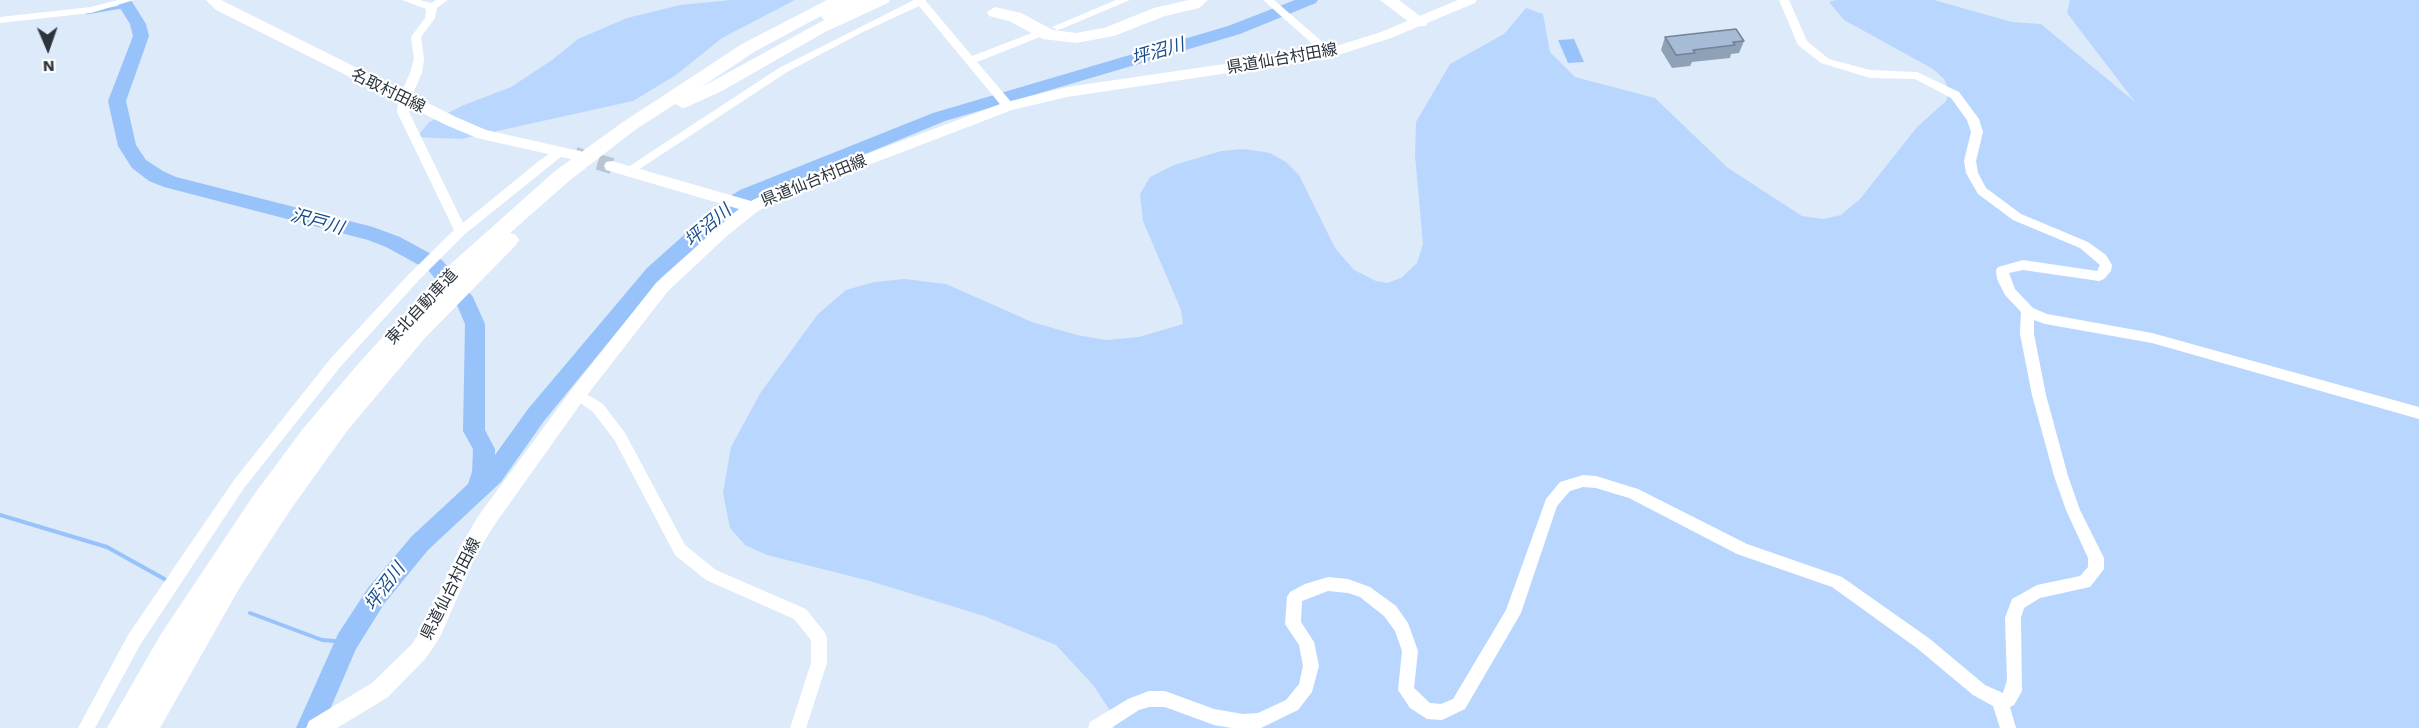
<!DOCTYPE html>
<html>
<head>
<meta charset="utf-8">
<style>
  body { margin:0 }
  #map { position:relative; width:2419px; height:728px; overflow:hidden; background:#ddeafa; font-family:"Work Sans",sans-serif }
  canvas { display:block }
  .north { position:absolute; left:18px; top:18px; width:60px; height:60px; -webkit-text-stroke:4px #fff; paint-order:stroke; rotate:178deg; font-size:16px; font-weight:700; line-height:24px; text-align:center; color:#2b333d }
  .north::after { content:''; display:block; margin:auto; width:21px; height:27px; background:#2b333d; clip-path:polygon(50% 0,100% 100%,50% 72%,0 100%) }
</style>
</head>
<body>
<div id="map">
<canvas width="2419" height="728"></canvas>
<div class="north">N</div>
</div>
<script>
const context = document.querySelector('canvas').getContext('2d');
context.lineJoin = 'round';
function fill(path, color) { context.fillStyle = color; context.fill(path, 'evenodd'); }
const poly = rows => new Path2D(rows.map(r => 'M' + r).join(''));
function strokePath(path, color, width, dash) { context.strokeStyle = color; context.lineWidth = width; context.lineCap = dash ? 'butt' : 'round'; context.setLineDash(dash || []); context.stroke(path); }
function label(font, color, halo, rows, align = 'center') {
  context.font = font + ' "Work Sans","Noto Sans JP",sans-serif'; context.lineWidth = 4.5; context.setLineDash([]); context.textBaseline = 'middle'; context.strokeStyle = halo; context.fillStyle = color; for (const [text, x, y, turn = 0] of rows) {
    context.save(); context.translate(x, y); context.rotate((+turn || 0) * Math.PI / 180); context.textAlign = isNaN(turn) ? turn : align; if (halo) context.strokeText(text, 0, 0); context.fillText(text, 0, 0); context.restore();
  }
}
fill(poly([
  [731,0,795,0,722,38,676,75,633,101,461,139,417,137,429,122,464,105,511,87,552,60,578,39,627,18,680,5],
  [1836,0,1934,0,2012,22,2041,24,2135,102,2067,13,2070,0,2419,0,2419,728,1114,728,1109,709,1093,685,1056,645,984,616,870,581,767,555,745,545,730,528,723,493,731,447,761,392,818,314,846,290,874,282,905,279,946,284,1032,322,1077,335,1106,340,1139,337,1183,324,1181,310,1143,221,1140,194,1150,177,1174,165,1221,151,1244,149,1270,153,1286,162,1299,175,1335,248,1354,270,1376,281,1387,283,1401,278,1417,263,1423,244,1415,155,1416,122,1450,64,1504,34,1526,8,1543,14,1550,52,1575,77,1655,98,1728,168,1802,216,1823,219,1841,215,1860,199,1917,127,1946,101,1949,91,1944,79,1933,69,1844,20,1829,2]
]), '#b9d7fe');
fill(poly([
  [1574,39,1584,62,1568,63,1558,40]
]), '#98c3fa');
strokePath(poly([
  [87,13,127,6]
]), '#98c3fa', 3);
strokePath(poly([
  [0,515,107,547,168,581],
  [250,613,322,640,347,642]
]), '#98c3fa', 4);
fill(poly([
  [115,0,131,0,146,24,149,36,126,101,136,145,146,160,163,171,176,177,373,227,400,237,442,260,473,297,485,324,485,430,495,449,495,455,528,409,647,268,721,202,740,190,933,113,1228,26,1295,0,1318,0,1316,3,1240,34,945,121,754,200,735,212,661,278,544,421,501,482,428,550,384,604,356,649,322,728,296,728,338,634,368,588,412,536,468,484,472,472,473,449,463,431,465,324,457,305,428,270,386,247,368,240,164,187,149,181,132,168,118,146,108,101,133,36,130,24,115,0]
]), '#98c3fa');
strokePath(poly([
  [575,155,612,166]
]), '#b9c5d4', 16, [16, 8]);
fill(poly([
  [117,0,134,0,91,13,0,23,0,17,91,7,117,0],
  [402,0,419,0,431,3,436,0,448,0,437,8,435,18,421,37,424,59,422,73,410,100,409,112,463,223,540,160,557,149,565,149,567,152,465,234,419,280,341,366,244,488,140,645,95,728,78,728,128,635,234,480,331,358,409,274,454,230,397,112,398,100,410,73,414,59,411,37,425,18,426,9,402,0],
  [914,0,925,0,972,56,1032,33,1040,33,1040,37,977,62,1012,103,1012,109,1004,109,919,6,863,32,787,72,632,174,624,174,622,171,779,68,914,0],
  [1116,0,1130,0,1061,29,1057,30,1052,27,1116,0],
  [1263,0,1274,0,1333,51,1333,55,1325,55,1263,0],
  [1779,0,1789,0,1807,41,1829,59,1870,70,1917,72,1959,92,1979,119,1983,132,1976,161,1978,173,1986,188,2021,214,2088,242,2106,255,2112,265,2111,271,2104,279,2099,281,2023,270,2009,273,2015,289,2033,308,2047,314,2152,333,2419,407,2419,419,2152,343,2045,324,2034,320,2034,334,2046,395,2068,476,2080,510,2104,558,2104,569,2090,587,2040,598,2024,608,2021,618,2022,691,2014,705,2010,707,2016,728,2000,728,1993,706,1973,695,1918,649,1832,587,1737,554,1629,498,1596,488,1583,487,1570,491,1557,506,1521,613,1465,709,1442,720,1427,719,1410,708,1398,690,1402,651,1395,631,1384,616,1360,597,1348,593,1328,591,1302,601,1301,622,1314,642,1319,666,1312,692,1298,710,1261,728,1232,728,1214,725,1165,707,1149,707,1139,710,1111,728,1088,728,1090,722,1128,699,1149,691,1165,691,1214,709,1243,714,1258,713,1286,700,1299,684,1303,666,1299,645,1285,624,1287,597,1290,592,1305,584,1328,577,1348,579,1370,587,1396,606,1408,623,1418,651,1414,688,1430,703,1441,704,1453,699,1506,610,1546,499,1560,482,1583,475,1596,476,1638,489,1747,544,1842,577,1930,639,1985,685,2003,693,2007,680,2005,618,2012,599,2037,585,2080,576,2088,567,2088,558,2066,510,2054,476,2032,395,2020,334,2021,312,2005,295,1997,279,1996,270,1998,267,2023,260,2097,271,2100,265,2080,248,2013,220,1978,194,1966,173,1964,161,1971,132,1967,120,1951,98,1915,79,1870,78,1821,63,1798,45,1779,0],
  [578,389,603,404,625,433,685,545,716,570,806,609,825,633,827,638,827,663,806,728,790,728,811,663,811,640,794,619,706,580,675,555,615,441,593,412,573,398,571,394,573,390,578,389]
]), '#fff');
fill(poly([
  [206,0,221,0,456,117,486,130,575,150,581,151,583,155,581,159,575,160,477,138,446,125,216,10,206,0],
  [1458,0,1477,0,1475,3,1391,38,1329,58,1067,97,1012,110,793,194,758,211,728,235,668,291,584,399,493,527,475,557,440,637,426,658,388,697,337,728,306,728,309,721,372,683,412,644,425,624,460,547,479,515,572,389,656,283,739,209,606,170,604,166,606,162,612,161,751,201,781,186,1003,103,1067,87,1327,49,1381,32,1458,0]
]), '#fff');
fill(poly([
  [827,0,890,0,888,3,825,32,722,91,689,106,683,108,675,104,635,130,569,181,510,233,516,235,519,240,516,245,425,338,347,431,291,509,240,587,160,728,107,728,161,634,253,496,302,430,359,363,445,269,555,171,623,122,742,44,827,0],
  [821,16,824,20,700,88,754,52,821,16],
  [1189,0,1208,0,1199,8,1165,16,1114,36,1076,43,1043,39,1009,21,989,16,987,12,995,7,1021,13,1053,30,1076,33,1104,28,1154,8,1189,0],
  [1380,0,1399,0,1428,22,1426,26,1414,26,1380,0]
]), '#fff');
fill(poly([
  [1665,37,1744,41,1739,53,1731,54,1730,58,1692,62,1690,66,1672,68,1661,50]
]), '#8fa1b7');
const building = poly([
  [1736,29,1744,41,1733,42,1735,45,1693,50,1695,53,1676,55,1665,37,1736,29]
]);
fill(building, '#a6bbd5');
strokePath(building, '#748395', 1.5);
label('16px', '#2b333d', '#fff', [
  ["県道仙台村田線",1282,59,-10],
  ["名取村田線",388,91,26],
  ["県道仙台村田線",814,181,-22],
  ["東北自動車道",422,307,-47],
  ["県道仙台村田線",451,589,-63]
]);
label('italic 18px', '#194e8b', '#fff', [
  ["坪沼川",1158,52,-16],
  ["沢戸川",317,222,15],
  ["坪沼川",708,226,-40],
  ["坪沼川",385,587,-53]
]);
</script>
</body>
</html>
